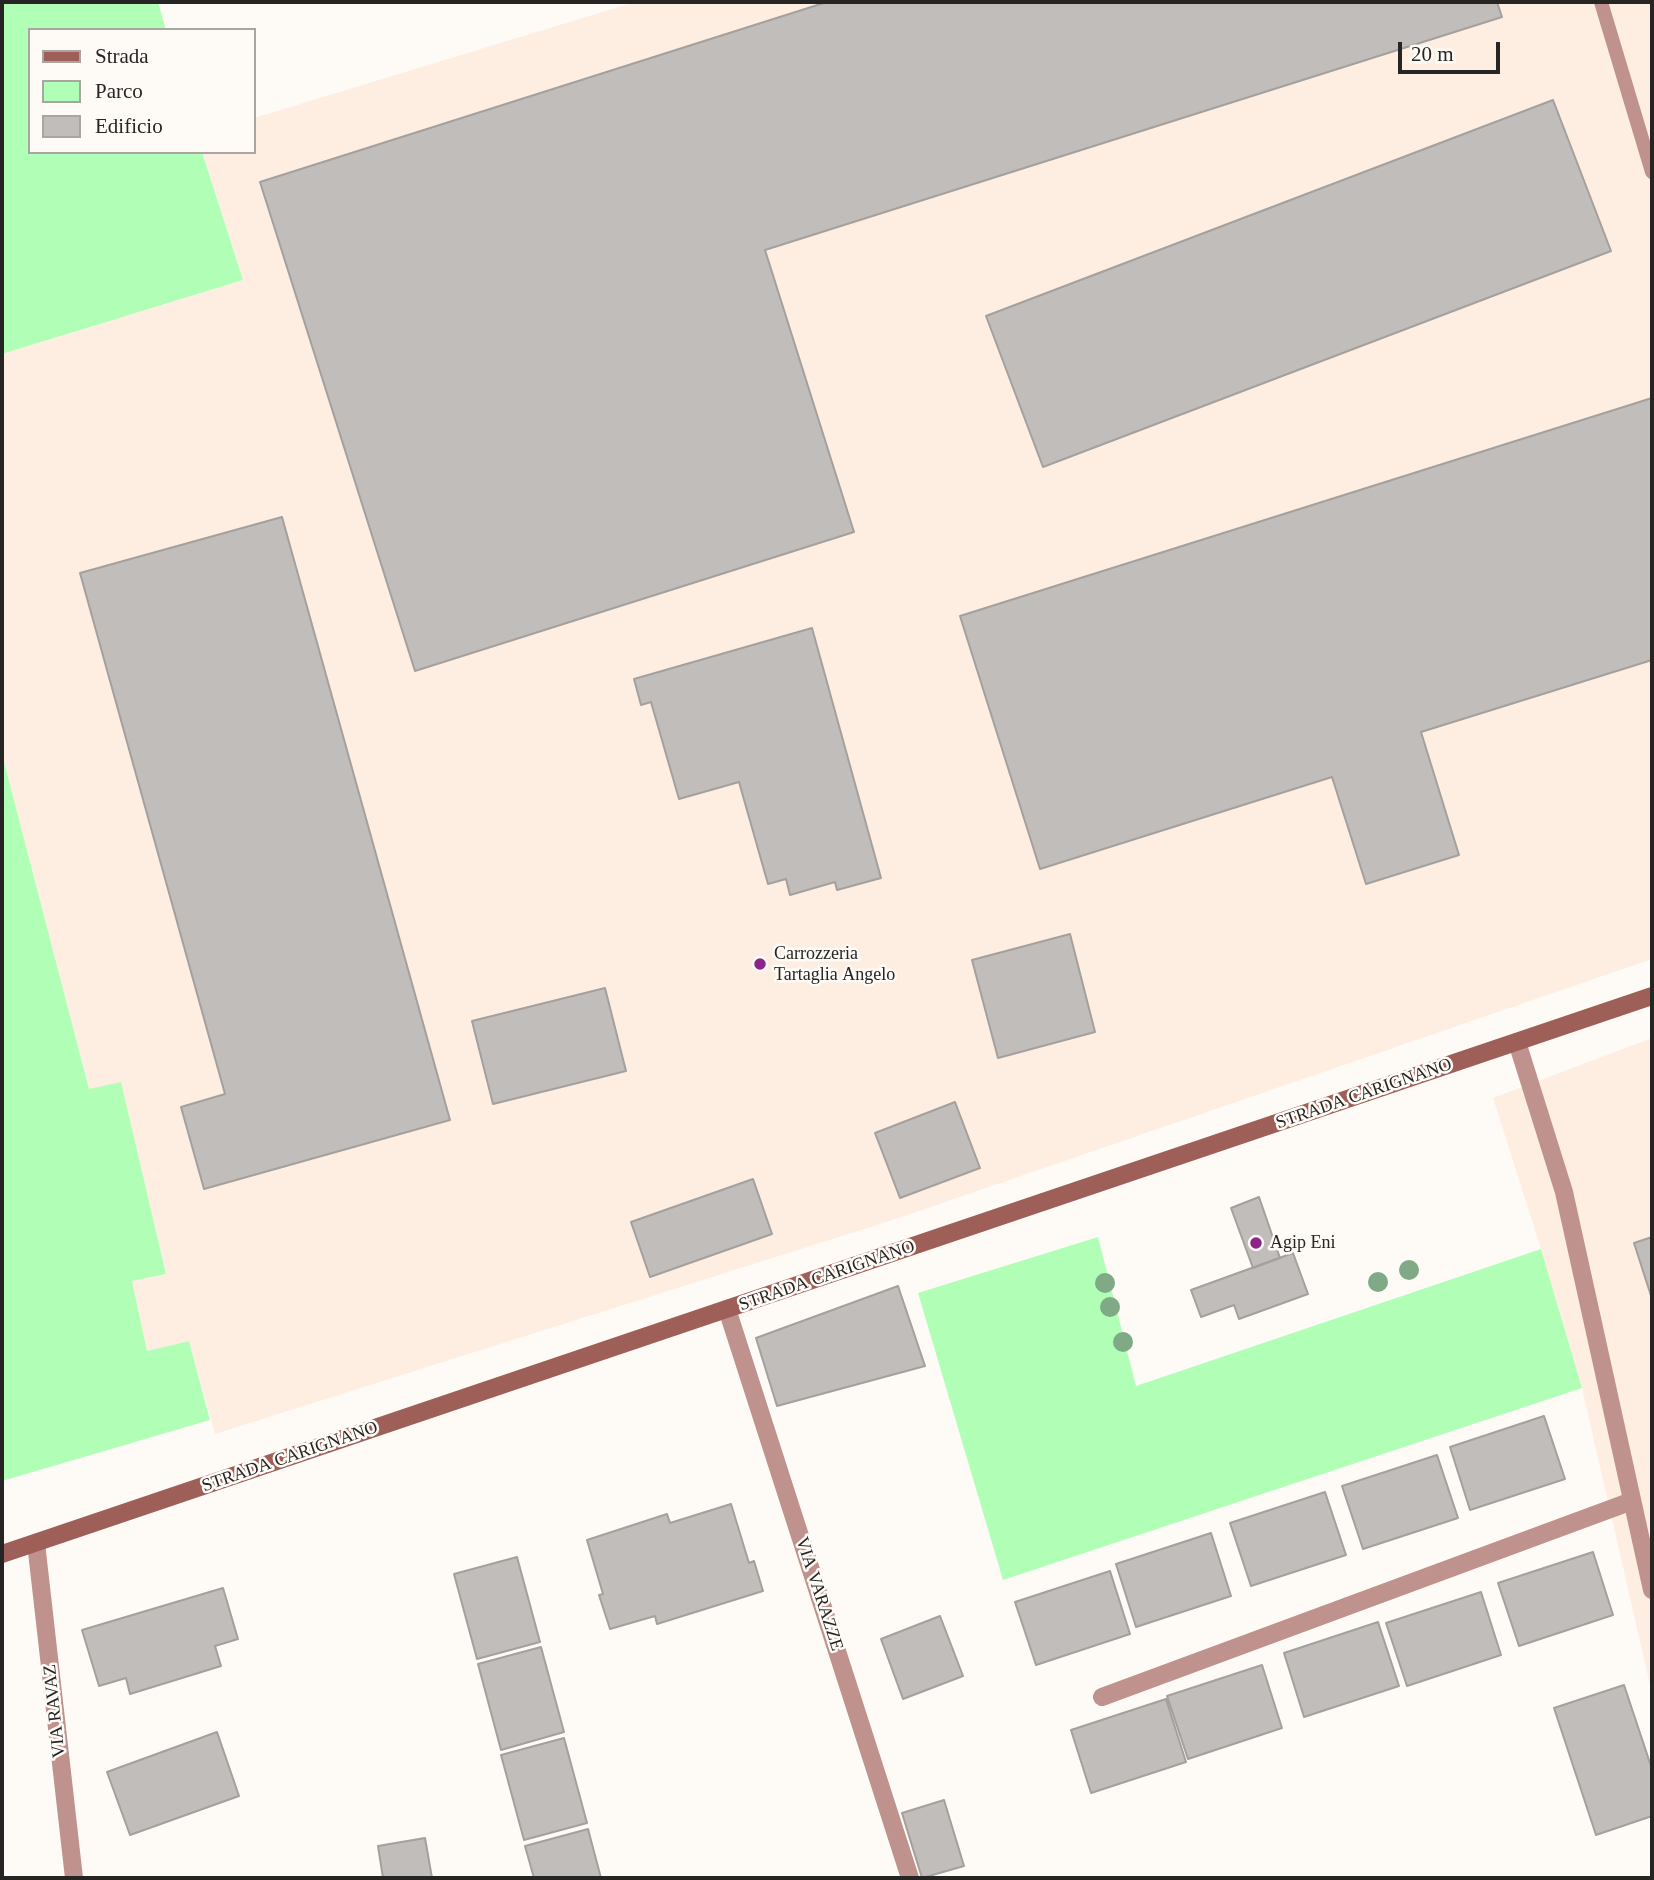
<!DOCTYPE html>
<html>
<head>
<meta charset="utf-8">
<style>
  body { margin:0 }
  #map { position:relative; width:1654px; height:1880px; overflow:hidden; background:#fefbf7; font-family:"Times New Roman",serif }
  canvas { display:block }
  .frame { position:absolute; inset:0; border:4px solid #262524; pointer-events:none }
  .legend { position:absolute; left:28px; top:28px; width:228px; height:126px; box-sizing:border-box; background:#fefbf7; border:2px solid #a8a5a3; margin:0; padding:9px 12px; list-style:none; font-size:21px; color:#262524 }
  .legend li { display:flex; align-items:center; gap:14px; height:35px }
  .legend b { width:35px; border:2px solid #a8a5a3 }
  .scale { position:absolute; left:1398px; top:42px; width:102px; height:32px; box-sizing:border-box; border:4px solid #262524; border-top:0; padding-left:9px; font-size:21px; line-height:24px; white-space:nowrap; color:#262524; -webkit-text-stroke:5px #fefbf7; paint-order:stroke }
</style>
</head>
<body>
<div id="map">
<canvas width="1654" height="1880"></canvas>
<div class="frame"></div>
<ul class="legend">
<li><b style="height:9px;background:#9f5f59"></b>Strada</li>
<li><b style="height:19px;background:#b1feb7"></b>Parco</li>
<li><b style="height:19px;background:#c0bdba"></b>Edificio</li>
</ul>
<div class="scale">20 m</div>
</div>
<script>
const context = document.querySelector('canvas').getContext('2d');
context.lineJoin = 'round';
function fill(path, color) { context.fillStyle = color; context.fill(path, 'evenodd'); }
const poly = rows => new Path2D(rows.map(r => 'M' + r).join(''));
function strokePath(path, color, width, dash) { context.strokeStyle = color; context.lineWidth = width; context.lineCap = dash ? 'butt' : 'round'; context.setLineDash(dash || []); context.stroke(path); }
function label(font, color, halo, rows, align = 'center') {
  context.font = font + ' "Times New Roman",serif'; context.lineWidth = 5; context.setLineDash([]); context.textBaseline = 'middle'; context.strokeStyle = halo; context.fillStyle = color; for (const [text, x, y, turn = 0] of rows) {
    context.save(); context.translate(x, y); context.rotate((+turn || 0) * Math.PI / 180); context.textAlign = isNaN(turn) ? turn : align; if (halo) context.strokeText(text, 0, 0); context.fillText(text, 0, 0); context.restore();
  }
}
fill(poly([
  [635,2,1652,2,1652,959,893,1220,215,1434,189,1341,147,1351,132,1281,166,1274,121,1083,89,1089,2,754,2,354,243,280,202,152,254,152,254,118],
  [1652,1038,1652,1694,1582,1388,1541,1249,1493,1098]
]), '#feeee2');
fill(poly([
  [2,2,158,2,166,30,30,30,30,152,202,152,243,280,2,354],
  [2,754,89,1089,121,1082,166,1274,132,1281,147,1351,189,1341,210,1420,2,1481],
  [1098,1237,1136,1386,1541,1249,1582,1388,1003,1580,918,1293]
]), '#b1feb7');
const building = poly([
  [827,2,1497,2,1502,17,765,250,854,532,415,671,260,182,827,2],
  [1553,100,1611,251,1043,467,986,316,1553,100],
  [1652,398,1652,660,1421,732,1459,855,1366,884,1332,777,1040,869,960,616,1652,398],
  [282,517,450,1120,204,1189,181,1107,225,1094,80,573,282,517],
  [812,628,881,878,837,890,835,882,790,895,786,879,768,884,739,782,679,799,651,702,641,705,634,679,812,628],
  [1070,934,1095,1032,998,1058,972,960,1070,934],
  [605,988,626,1071,493,1104,472,1021,605,988],
  [955,1102,980,1168,900,1198,875,1133,955,1102],
  [753,1179,772,1234,650,1277,631,1222,753,1179],
  [1259,1197,1280,1258,1253,1268,1231,1208,1259,1197],
  [1652,1237,1652,1299,1634,1243,1652,1237],
  [1293,1253,1308,1294,1239,1319,1234,1305,1201,1317,1191,1290,1293,1253],
  [898,1286,925,1366,777,1406,756,1338,898,1286],
  [1544,1416,1565,1479,1470,1510,1450,1447,1544,1416],
  [1437,1455,1458,1518,1363,1549,1342,1486,1437,1455],
  [1325,1492,1346,1555,1251,1586,1230,1523,1325,1492],
  [731,1504,749,1563,754,1561,763,1591,657,1624,655,1616,610,1629,599,1595,603,1594,587,1540,667,1514,670,1523,731,1504],
  [1211,1533,1231,1596,1136,1627,1116,1564,1211,1533],
  [1593,1552,1613,1615,1519,1646,1498,1583,1593,1552],
  [517,1557,540,1642,477,1659,454,1574,517,1557],
  [1110,1571,1130,1634,1036,1665,1015,1602,1110,1571],
  [223,1588,238,1639,215,1646,221,1666,130,1694,126,1678,99,1686,82,1630,223,1588],
  [1481,1592,1501,1655,1407,1686,1386,1623,1481,1592],
  [940,1616,963,1676,903,1699,881,1639,940,1616],
  [1378,1622,1399,1686,1304,1717,1284,1653,1378,1622],
  [541,1647,564,1732,501,1750,478,1664,541,1647],
  [1262,1665,1282,1728,1188,1759,1167,1696,1262,1665],
  [1624,1685,1652,1769,1652,1816,1596,1835,1554,1708,1624,1685],
  [1166,1699,1186,1762,1091,1793,1071,1730,1166,1699],
  [217,1732,239,1796,130,1835,107,1772,217,1732],
  [564,1738,587,1823,524,1840,501,1755,564,1738],
  [944,1800,964,1866,922,1878,902,1813,944,1800],
  [588,1829,601,1878,534,1878,525,1846,588,1829],
  [425,1838,432,1878,383,1878,378,1846,425,1838]
]);
fill(building, '#c0bdba');
strokePath(building, '#a3a09d', 2);
strokePath(poly([
  [1601,2,1652,172]
]), '#c0928d', 14);
strokePath(poly([
  [1517,1042,1564,1192,1652,1590],
  [727,1309,910,1878],
  [36,1543,74,1878],
  [1102,1697,1632,1501]
]), '#c0928d', 18);
strokePath(poly([
  [2,1554,1652,996]
]), '#9f5f59', 18);
context.fillStyle = '#80aa85';
for (const [x, y] of [
  [1409,1270],
  [1378,1282],
  [1105,1283],
  [1110,1307],
  [1123,1342]
]) { context.beginPath(); context.arc(x, y, 10, 0, 2 * Math.PI); context.fill(); }
for (const [x, y, r, color] of [
  [760,964,7,"#8d248a"],
  [1256,1243,7,"#8d248a"]
]) { const dot = new Path2D(); dot.arc(x, y, r, 0, 2 * Math.PI); context.fillStyle = color; context.fill(dot); strokePath(dot, '#fefbf7', 2.5); }
label('18px', '#262524', '#fefbf7', [
  ["Carrozzeria",774,954],
  ["Tartaglia Angelo",774,975],
  ["Agip Eni",1270,1243]
], 'left');
label('18px', '#262524', '#fefbf7', [
  ["STRADA CARIGNANO",1364,1094,-19],
  ["STRADA CARIGNANO",827,1276,-19],
  ["STRADA CARIGNANO",290,1457,-19],
  ["VIA VARAZZE",819,1594,72],
  ["VIA RAVAZ",55,1711,-96]
]);
</script>
</body>
</html>
